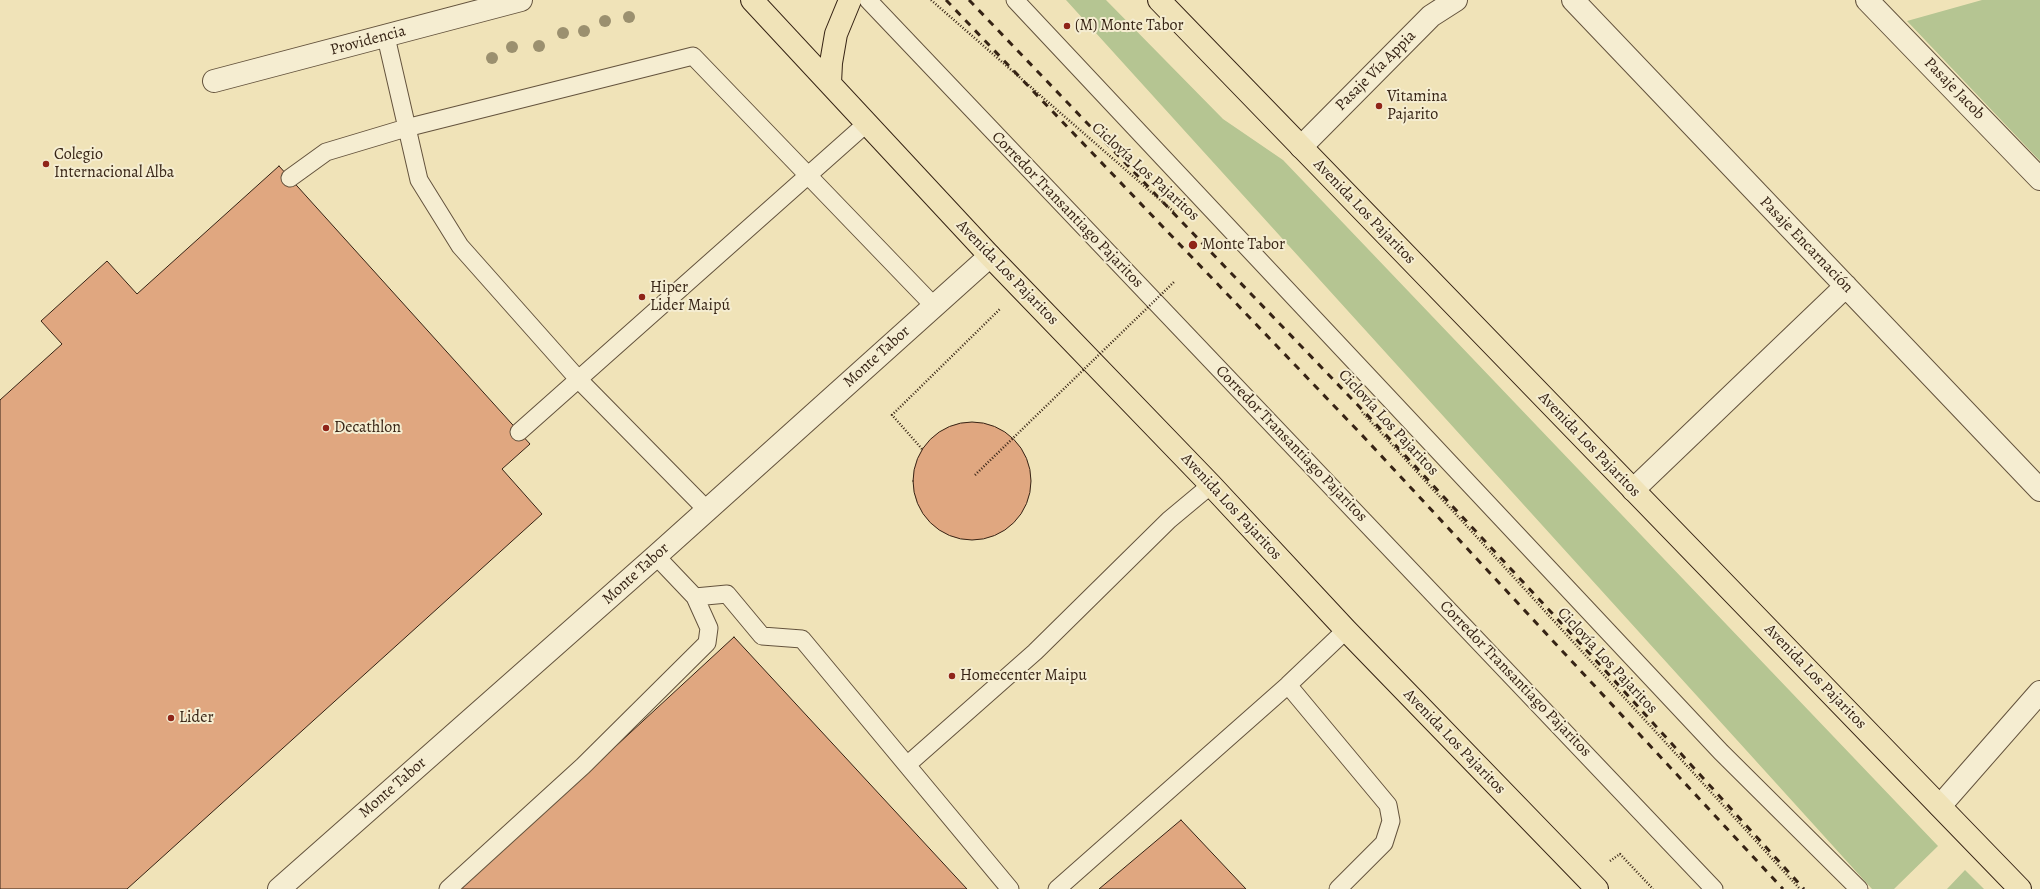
<!DOCTYPE html>
<html>
<head>
<meta charset="utf-8">
<style>
  body { margin:0 }
  canvas { display:block; background:#f0e3b8 }
</style>
</head>
<body>
<canvas width="2040" height="889"></canvas>
<script>
const context = document.querySelector('canvas').getContext('2d');
context.lineJoin = 'round';
function fill(path, color) { context.fillStyle = color; context.fill(path, 'evenodd'); }
const poly = rows => new Path2D(rows.map(r => 'M' + r).join(''));
function strokePath(path, color, width, dash) { context.strokeStyle = color; context.lineWidth = width; context.lineCap = dash ? 'butt' : 'round'; context.setLineDash(dash || []); context.stroke(path); }
function label(font, color, halo, rows, align = 'center') {
  context.font = font + ' Alegreya,serif'; context.lineWidth = 4; context.setLineDash([]); context.textBaseline = 'middle'; context.strokeStyle = halo; context.fillStyle = color; for (const [text, x, y, turn = 0] of rows) {
    context.save(); context.translate(x, y); context.rotate((+turn || 0) * Math.PI / 180); context.textAlign = isNaN(turn) ? turn : align; if (halo) context.strokeText(text, 0, 0); context.fillText(text, 0, 0); context.restore();
  }
}
fill(poly([
  [1066,0,1106,0,1223,119,1283,160,1938,846,1894,889,1872,889],
  [1982,0,2040,0,2040,161,1907,21],
  [1965,870,1984,889,1947,889]
]), '#b5c592');
const building = poly([
  [279,166,530,444,502,469,542,514,127,889,0,889,0,400,62,344,41,321,107,261,137,294,279,166],
  '913 481a59 59 0 1 1 118 0a59 59 0 1 1-118 0Z',
  [734,637,967,889,461,889,734,637],
  [1181,820,1246,889,1099,889,1181,820]
]);
fill(building, '#e0a780');
strokePath(building, '#362314', 1);
const lane = poly([
  [868,0,1714,889],
  [1015,0,1721,752,1859,889],
  [386,37,419,180,460,246,579,380,707,510],
  [290,178,326,152,406,128,693,56,934,306],
  [519,432,867,123],
  [656,556,695,597,727,594,762,636,802,639,1010,889],
  [1288,685,1388,805,1391,821,1384,843,1338,889],
  [907,765,1035,652,1169,520,1211,485],
  [448,889,583,766,707,643,709,628,695,597],
  [1057,889,1288,685,1346,630]
]);
const street = poly([
  [1573,0,2040,490],
  [1867,0,2040,179],
  [214,81,521,0],
  [1301,147,1431,16,1456,0],
  [1633,490,1846,286],
  [1940,806,2040,692],
  [279,889,656,556,990,256]
]);
const primary = poly([
  [752,0,990,256,1211,485,1346,630,1597,889],
  [1159,0,2020,889],
  [830,83,831,63,836,34,850,0]
]);
strokePath(lane, '#64533d', 19);
strokePath(street, '#64533d', 24);
strokePath(primary, '#362314', 24);
strokePath(poly([
  [931,0,1174,212],
  [1362,412,1800,889],
  [922,449,892,415,1000,309],
  [1610,861,1620,854,1653,889]
]), '#362314', 2.5, [1, 2]);
strokePath(lane, '#f5edd1', 17);
strokePath(street, '#f5edd1', 22);
strokePath(primary, '#f0e3b8', 22);
strokePath(poly([
  [946,0,1361,434,1783,889],
  [969,0,1373,421,1592,656,1804,889]
]), '#362314', 3, [7, 7]);
strokePath(poly([
  [975,475,1175,281]
]), '#362314', 2.5, [1, 2]);
context.fillStyle = '#9b906f';
for (const [x, y] of [
  [629,17],
  [605,21],
  [584,31],
  [563,33],
  [539,46],
  [512,47],
  [492,58]
]) { context.beginPath(); context.arc(x, y, 6, 0, 2 * Math.PI); context.fill(); }
for (const [x, y, r, color] of [
  [1067,26,4,"#8f2418"],
  [1379,106,4,"#8f2418"],
  [46,164,4,"#8f2418"],
  [1193,245,5,"#8f2418"],
  [642,297,4,"#8f2418"],
  [326,428,4,"#8f2418"],
  [952,676,4,"#8f2418"],
  [171,718,4,"#8f2418"]
]) { const dot = new Path2D(); dot.arc(x, y, r, 0, 2 * Math.PI); context.fillStyle = color; context.fill(dot); strokePath(dot, '#f5edd1', 1.5); }
label('16px', '#362314', '#f5edd1', [
  ["(M) Monte Tabor",1075,26],
  ["Vitamina",1387,97],
  ["Pajarito",1387,115],
  ["Colegio",54,155],
  ["Internacional Alba",54,173],
  ["Monte Tabor",1202,245],
  ["Hiper",650,288],
  ["Lider Maipú",650,306],
  ["Decathlon",334,428],
  ["Homecenter Maipu",960,676],
  ["Lider",179,718]
], 'left');
label('16px', '#362314', '#f5edd1', [
  ["Providencia",368,41,-15],
  ["Pasaje Vía Appia",1376,71,-45],
  ["Pasaje Jacob",1954,89,46],
  ["Ciclovía Los Pajaritos",1145,172,42],
  ["Corredor Transantiago Pajaritos",1067,210,46],
  ["Avenida Los Pajaritos",1364,212,46],
  ["Pasaje Encarnación",1806,245,46],
  ["Avenida Los Pajaritos",1007,273,46],
  ["Monte Tabor",877,357,-42],
  ["Ciclovía Los Pajaritos",1388,423,47],
  ["Corredor Transantiago Pajaritos",1291,444,46],
  ["Avenida Los Pajaritos",1589,445,46],
  ["Avenida Los Pajaritos",1231,507,47],
  ["Monte Tabor",636,574,-42],
  ["Ciclovía Los Pajaritos",1607,661,47],
  ["Avenida Los Pajaritos",1815,677,46],
  ["Corredor Transantiago Pajaritos",1515,679,46],
  ["Avenida Los Pajaritos",1454,742,46],
  ["Monte Tabor",393,788,-41]
]);
</script>
</body>
</html>
